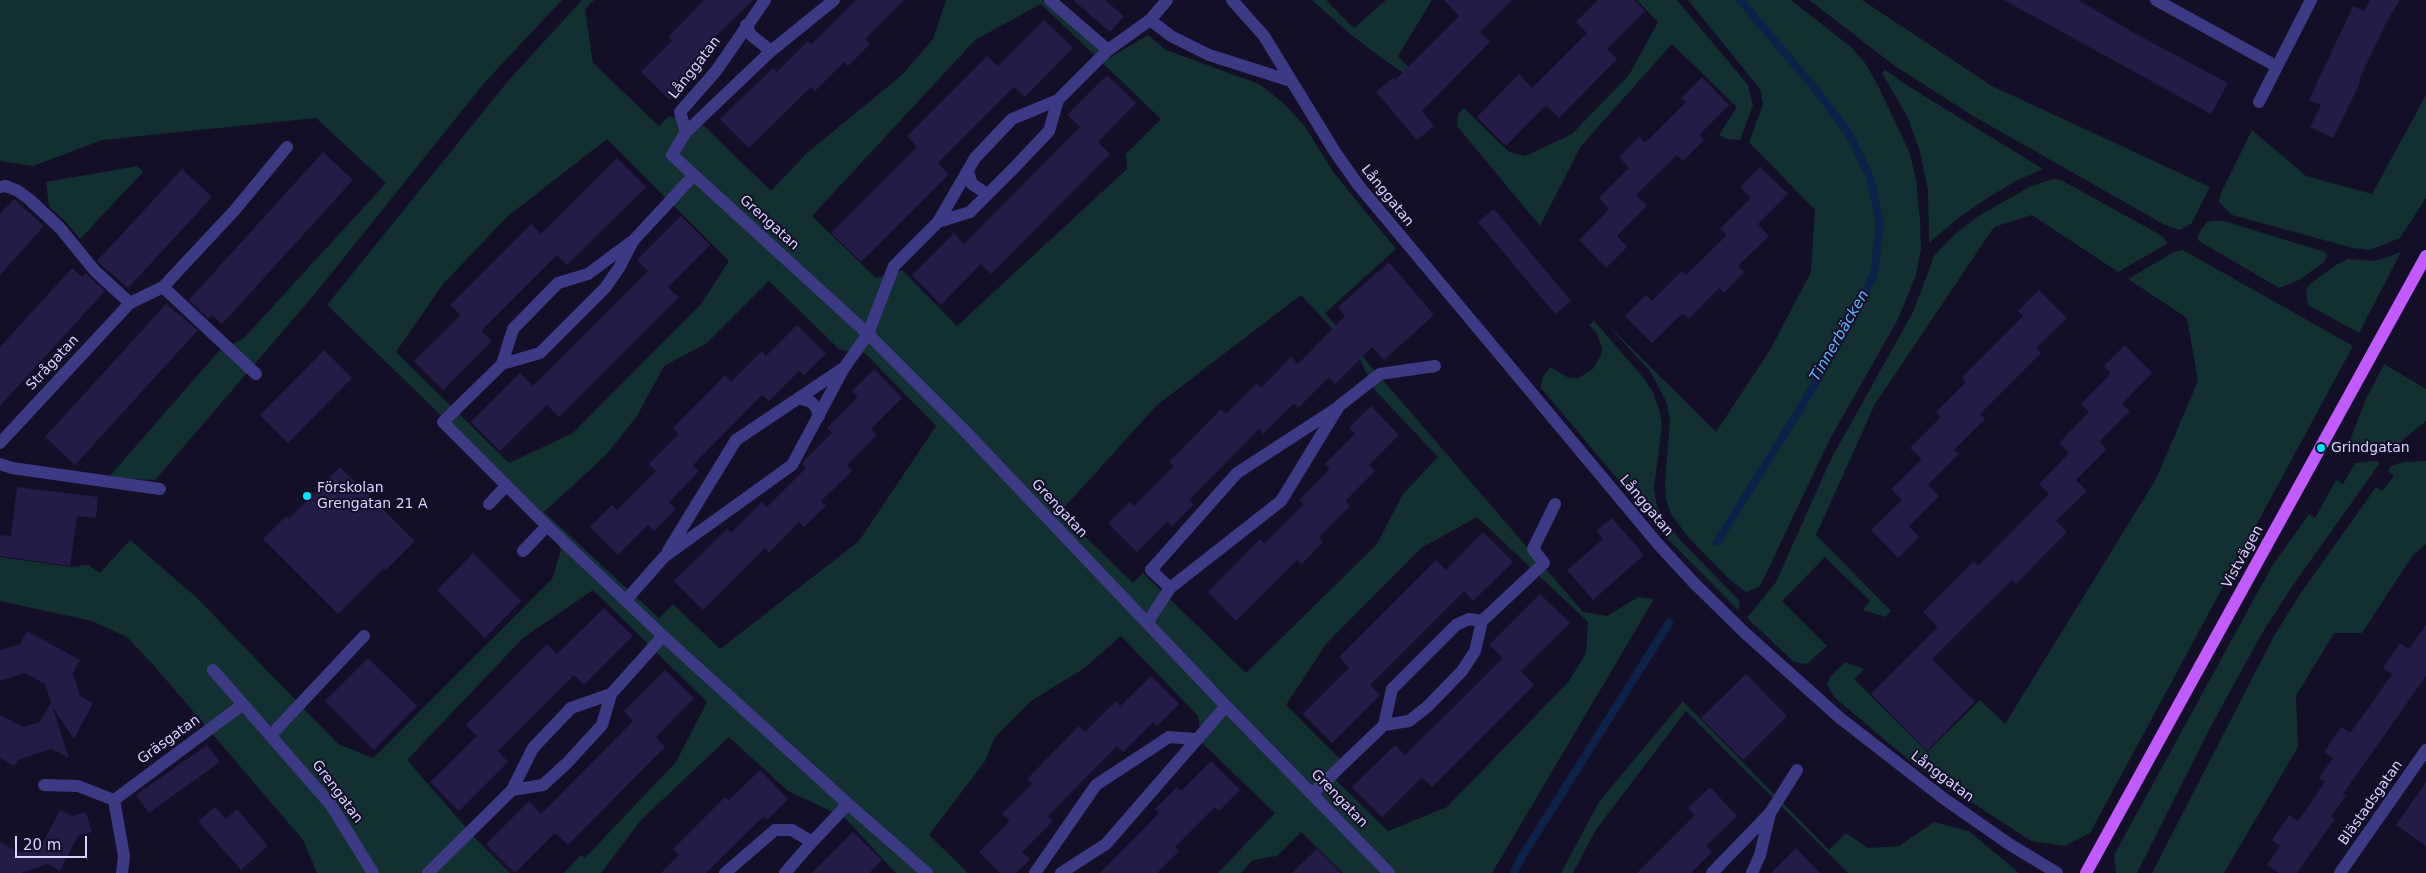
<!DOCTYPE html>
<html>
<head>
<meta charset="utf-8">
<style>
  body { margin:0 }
  #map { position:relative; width:2426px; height:873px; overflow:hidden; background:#130f26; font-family:"DejaVu Sans",sans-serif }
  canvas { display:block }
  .scale { position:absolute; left:15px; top:836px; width:72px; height:22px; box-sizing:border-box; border:2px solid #d9d4ff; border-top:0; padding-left:6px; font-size:15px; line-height:18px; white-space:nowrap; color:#d9d4ff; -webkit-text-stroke:4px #130f26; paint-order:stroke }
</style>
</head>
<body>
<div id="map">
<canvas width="2426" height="873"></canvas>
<div class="scale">20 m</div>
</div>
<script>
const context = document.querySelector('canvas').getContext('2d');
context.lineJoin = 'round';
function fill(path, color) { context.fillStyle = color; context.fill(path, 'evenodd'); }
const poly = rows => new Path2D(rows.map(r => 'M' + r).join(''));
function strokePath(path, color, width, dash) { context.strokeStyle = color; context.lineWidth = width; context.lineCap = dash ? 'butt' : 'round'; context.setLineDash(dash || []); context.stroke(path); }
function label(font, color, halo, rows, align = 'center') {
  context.font = font + ' "DejaVu Sans",sans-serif'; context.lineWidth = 4; context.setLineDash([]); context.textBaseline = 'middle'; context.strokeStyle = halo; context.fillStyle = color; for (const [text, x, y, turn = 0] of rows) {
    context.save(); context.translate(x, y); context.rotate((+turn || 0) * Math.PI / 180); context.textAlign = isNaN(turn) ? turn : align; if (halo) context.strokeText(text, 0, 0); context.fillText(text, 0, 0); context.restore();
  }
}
fill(poly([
  [0,0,562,0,485,82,314,295,155,480,108,478,218,352,244,338,386,183,316,118,102,140,33,166,0,161],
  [582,0,594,0,585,9,593,63,659,126,669,116,703,125,771,191,808,152,902,75,933,39,946,0,1042,0,1109,58,1148,35,1166,50,1259,84,1281,101,1304,125,1334,173,1396,249,1325,313,1583,612,1607,616,1638,597,1654,599,1492,873,1343,873,1301,832,1277,856,1253,860,1241,873,1218,873,1275,813,1202,743,1198,716,1121,636,1083,669,1031,701,995,737,985,761,929,835,968,873,896,873,844,817,788,791,729,737,641,820,601,873,564,873,581,855,585,858,676,762,707,702,593,590,523,638,407,760,476,839,510,873,317,873,303,840,156,668,127,637,92,621,0,601,0,557,71,567,88,565,100,573,130,540,196,597,338,744,373,758,552,579,561,550,541,512,327,305,508,81],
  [1041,4,1161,119,1126,154,1127,169,957,326,902,270,876,278,812,216,975,40],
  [607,139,729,261,701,304,573,433,509,463,396,352,443,284,508,216],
  [769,281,840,350,865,353,936,426,859,541,720,649,673,604,659,618,544,512,606,455,637,416,664,366,707,343],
  [1301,295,1359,357,1373,388,1438,457,1403,494,1377,544,1246,673,1143,573,1133,583,1060,512,1157,405],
  [1477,517,1588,622,1586,653,1569,681,1447,807,1388,831,1336,780,1348,767,1286,705,1326,644,1421,548],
  [1312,0,1326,0,1354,28,1386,0,1432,0,1398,56,1415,74,1411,78,1380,57,1350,34],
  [1637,0,1677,0,1748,85,1753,105,1740,140,1726,139,1719,135,1737,107,1672,44,1581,146,1540,226,1457,126,1458,114,1464,108,1509,152,1525,156,1572,134,1629,75,1658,22],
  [1688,0,1791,0,1851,47,1865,63,1878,86,1909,151,1916,179,1920,220,1921,249,1916,275,1898,319,1829,441,1765,576,1759,587,1746,592,1728,578,1689,538,1671,514,1666,500,1665,481,1670,422,1667,403,1650,371,1601,318,1716,432,1770,350,1811,272,1815,210,1749,142,1763,104,1760,89],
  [1809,0,1862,0,1992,86,2210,187,2192,223,2180,230,2165,225,1973,116,1895,66],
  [1885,70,1908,86,2043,169,2016,181,1986,199,1958,218,1929,243,1928,191,1920,152,1908,118,1882,73],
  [2426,95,2426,198,2400,238,2370,250,2353,248,2232,215,2219,202,2221,193,2252,130,2306,176,2372,194],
  [137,166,143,172,80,239,65,221,49,207,46,182],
  [2053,179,2061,180,2164,237,2167,244,2118,272,2032,215,1994,227,1875,404,1816,535,1891,611,1885,617,1863,610,1870,601,1825,557,1782,601,1827,646,1808,663,1803,664,1794,662,1747,618,1776,582,1831,459,1913,312,1934,256,1955,234,1977,217,2029,187],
  [2214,221,2224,221,2325,252,2327,256,2324,262,2299,280,2279,288,2199,241,2197,238,2202,228,2207,222],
  [2183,250,2353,346,2090,833,2065,846,2031,841,1916,766,1835,698,1827,685,1830,677,1845,662,1864,669,1854,679,1927,752,1980,700,2005,724,2156,479,2198,381,2187,318,2128,279,2174,252],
  [2401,252,2359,333,2308,305,2306,290,2310,284,2336,265,2348,259,2375,261],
  [1594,321,1642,376,1653,392,1659,409,1662,425,1654,488,1657,506,1663,518,1683,543,1738,599,1740,605,1738,610,1668,539,1541,388,1542,378,1550,367,1569,378,1578,378,1592,370,1601,355,1602,348,1596,332,1589,325],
  [2384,364,2426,389,2426,421,2387,453,2385,444,2369,444,2369,452,2360,451,2348,445,2366,399],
  [2378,461,2379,464,2291,588,2261,635,2210,728,2137,873,2116,873,2114,855,2272,566,2309,514,2315,518,2336,480,2343,484,2355,463],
  [2426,461,2426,544,2413,555,2362,633,2334,633,2296,696,2298,747,2224,873,2152,873,2274,636,2300,594,2376,487,2382,491,2394,476,2388,471,2391,466,2403,462],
  [1683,701,1829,850,1846,833,1868,848,1899,846,1934,822,1969,831,2019,873,1848,873,1686,711,1595,831,1573,873,1561,873,1599,802]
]), '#12302f');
strokePath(poly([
  [1717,542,1800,409,1854,316,1874,274,1880,223,1870,177,1849,134,1817,91,1740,0],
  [1514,873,1521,858,1669,623]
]), '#0c2248', 8);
fill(poly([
  [704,0,753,0,713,39,718,44,687,74,692,79,670,100,641,72,672,41,668,37],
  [856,0,904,0,865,39,870,44,848,66,844,62,815,91,811,87,749,148,720,119,773,68,777,72,808,41,811,45],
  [1073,0,1105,0,1124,16,1110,32],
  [1444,0,1512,0,1480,32,1490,42,1422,111,1434,126,1417,140,1376,92,1393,78,1395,80,1459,16],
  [1598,0,1634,0,1645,11,1607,49,1617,59,1559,118,1546,105,1506,146,1477,117,1519,74,1532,88,1587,33,1576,22],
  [2004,0,2078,0,2136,34,2228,83,2211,114],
  [2370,0,2400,0,2386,23,2359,80,2361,81,2333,138,2310,127,2321,105,2309,100,2353,6,2364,11],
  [1044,20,1073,48,1025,97,1014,87,938,163,949,174,861,262,831,233,917,147,907,136,987,56,998,66],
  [1107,75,1136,103,1098,142,1110,154,991,274,981,264,941,305,912,275,954,233,964,244,1080,127,1067,115],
  [1702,77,1729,105,1699,135,1704,140,1683,161,1677,155,1636,195,1647,206,1617,236,1627,247,1606,268,1579,240,1609,209,1599,198,1629,168,1619,157,1639,137,1645,143,1686,102,1681,98],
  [323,152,353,180,222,324,212,315,208,318,189,300],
  [617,158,646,187,567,265,557,255,481,331,492,341,443,390,414,361,461,315,450,305,531,224,541,234],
  [1760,167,1788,194,1758,224,1769,236,1738,266,1744,272,1724,293,1719,288,1689,319,1683,313,1652,343,1625,316,1646,295,1652,301,1682,271,1686,275,1727,235,1720,229,1751,198,1740,187],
  [182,169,212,197,128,288,97,261],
  [14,199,44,226,0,275,0,214],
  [1494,209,1571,301,1555,314,1478,222],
  [681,216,710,245,668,287,679,297,559,417,547,405,500,451,471,422,520,373,533,386,648,271,637,260],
  [1389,262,1434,315,1384,360,1372,347,1335,384,1329,377,1298,408,1294,403,1263,434,1259,429,1189,500,1194,504,1172,526,1167,522,1137,552,1108,523,1130,502,1134,506,1174,466,1169,462,1221,409,1226,414,1257,383,1261,388,1291,357,1298,364,1345,316,1338,307],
  [72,268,82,277,86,273,105,291,0,406,0,347],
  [2039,290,2067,318,2036,348,2041,353,1980,414,1985,419,1954,450,1959,454,1928,485,1939,496,1909,526,1919,537,1898,558,1871,530,1902,500,1891,489,1922,459,1910,448,1941,417,1936,412,1966,382,1962,377,2023,316,2018,311],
  [166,304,198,330,75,465,45,437],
  [797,325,826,354,804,375,799,371,769,401,762,395,693,465,699,471,669,502,676,509,654,531,648,525,618,555,590,527,612,505,617,510,656,471,649,464,679,434,673,428,725,375,731,382,762,351,766,356],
  [2125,345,2152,373,2122,404,2130,411,2099,442,2107,449,2076,480,2087,491,2056,521,2067,532,2016,584,2012,580,1932,659,1975,702,1927,751,1871,694,1938,627,1923,612,1974,561,1978,566,2049,494,2039,484,2069,453,2059,443,2089,412,2081,404,2111,373,2104,366],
  [324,350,352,378,288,443,260,415],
  [874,369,902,398,871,429,877,435,847,465,852,471,821,501,826,506,804,527,799,522,769,553,765,548,703,610,674,581,727,529,731,533,762,502,767,507,806,468,802,463,832,433,827,428,858,397,852,391],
  [1371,406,1399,435,1369,465,1375,471,1345,501,1350,506,1319,537,1323,542,1302,564,1297,560,1236,621,1208,592,1260,539,1264,544,1304,504,1299,500,1330,469,1325,464,1355,434,1349,428],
  [340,467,415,541,386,570,384,568,338,614,263,539,286,516,289,519],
  [17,487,98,497,96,518,77,516,70,566,0,556,0,535,11,536],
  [1612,518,1644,555,1593,600,1567,570,1603,539,1596,531],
  [1483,532,1513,562,1473,601,1464,591,1370,685,1380,695,1332,743,1303,714,1349,668,1339,657,1436,560,1446,570],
  [473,553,521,601,485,638,437,590],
  [1540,594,1570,623,1521,671,1534,685,1432,787,1422,777,1382,817,1352,787,1395,745,1405,755,1503,658,1489,645],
  [604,608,633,636,584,685,574,675,498,751,508,762,459,811,430,782,477,736,466,725,547,644,557,654],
  [2426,625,2426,676,2343,794,2346,796,2331,816,2335,819,2297,873,2279,873,2267,865,2280,846,2272,840,2289,815,2298,821,2325,782,2319,778,2333,758,2324,752,2341,727,2350,733,2364,714,2392,674,2383,668,2400,643,2409,649],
  [27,631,80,660,73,673,80,696,93,703,74,739,53,708,69,758,51,749,18,760,14,766,0,758,0,715,23,727,40,722,51,702,45,684,25,673,0,681,0,650,20,644],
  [368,658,417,706,374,750,325,701],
  [665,670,694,698,656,737,665,747,568,845,555,833,515,873,486,844,529,801,541,814,633,721,624,711],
  [1746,674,1787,716,1743,760,1701,718],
  [1151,676,1179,704,1157,726,1153,722,1123,752,1117,746,1048,816,1053,821,1022,852,1030,859,1016,873,1000,873,979,852,1010,821,1002,814,1032,784,1027,779,1079,726,1085,732,1116,701,1120,706],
  [207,745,220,762,149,813,136,795],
  [1211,761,1240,790,1219,811,1215,807,1175,847,1179,851,1157,873,1100,873,1159,813,1155,809,1177,787,1181,791],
  [760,770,788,799,767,820,763,817,706,873,661,873,679,855,673,849,725,797,729,800],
  [2426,782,2426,846,2396,825],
  [1710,787,1737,816,1706,846,1712,852,1691,873,1637,873,1695,815,1688,808],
  [215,807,226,819,237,809,268,846,241,870,198,821],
  [60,810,72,816,86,812,92,832,78,836,60,871,48,864,21,873,0,873,0,842,18,852,42,844],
  [853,832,882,860,869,873,812,873],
  [1796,848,1820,873,1771,873],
  [1317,849,1341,873,1292,873]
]), '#241b47');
strokePath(poly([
  [834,0,771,51,686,132,672,155,868,334,963,429,1226,706,1389,873],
  [1050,0,1108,50],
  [1167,0,1150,20,1171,36,1209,55,1291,81],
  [1232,0,1264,36,1335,152,1359,186,1658,544,1694,583,1745,633,1840,718,1943,798,2009,844,2057,873],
  [2156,0,2276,66],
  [746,25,751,35,771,51],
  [2259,102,2311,0],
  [686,132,680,112,716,71,765,0],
  [968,172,972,184,987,194],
  [694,175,633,241,619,268,605,288,540,353,502,364,443,422,547,526,663,636,848,804,927,873],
  [0,187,6,186,18,191,29,199,60,228,95,271,130,303,163,287,234,211,287,147],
  [938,222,970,212,1011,171,1049,131,1058,100],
  [163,287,256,374],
  [502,364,513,329,558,283,588,274,631,242],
  [799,398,811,402,816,407,819,416],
  [0,443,130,303],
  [0,464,12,468,160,489],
  [489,504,506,486],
  [523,551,547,526],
  [668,551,736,440,842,369],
  [1170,588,1151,570,1237,473,1337,408],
  [626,600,664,557,792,465,844,368,868,334,894,266,938,222,975,158,1012,119,1058,100,1108,50,1150,20],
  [1147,623,1170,588,1281,501,1339,406,1380,374,1435,366],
  [213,670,331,805,373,873],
  [1384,725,1409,721,1427,707,1462,671,1475,651,1482,621],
  [271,735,364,636],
  [44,785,78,786,114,800,242,705],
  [512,790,543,785,567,763,602,725,611,694],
  [1313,793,1384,725,1392,689,1456,625,1469,619,1482,621,1544,563,1533,549,1555,504],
  [114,800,124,856,122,873],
  [428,873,512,790,533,748,571,708,611,694,663,636],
  [725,873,775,830,792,830,812,842,848,804],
  [785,873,812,842],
  [1035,873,1096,785,1169,737,1195,739],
  [1061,873,1106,844,1226,706],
  [1712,873,1770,813,1797,770],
  [1752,873,1760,855,1770,813],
  [2340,873,2426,750]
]), '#3d3a85', 12);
strokePath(poly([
  [2086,873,2426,256]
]), '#c25bff', 12);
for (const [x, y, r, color] of [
  [2321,448,5,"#00e5ff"],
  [307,496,5,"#00e5ff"]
]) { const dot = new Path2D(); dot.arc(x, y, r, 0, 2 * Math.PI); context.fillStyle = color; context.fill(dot); strokePath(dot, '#130f26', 2); }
label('14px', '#d9d4ff', '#130f26', [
  ["Långgatan",695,68,-52],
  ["Långgatan",1387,196,51],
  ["Grengatan",769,223,42],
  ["Strågatan",53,363,-47],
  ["Långgatan",1646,506,50],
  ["Grengatan",1059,509,47],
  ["Vistvägen",2243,557,-61],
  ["Gräsgatan",169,740,-36],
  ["Långgatan",1942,777,37],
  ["Grengatan",337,792,53],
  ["Grengatan",1339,799,46],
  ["Blästadsgatan",2371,803,-55]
]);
label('14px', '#d9d4ff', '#130f26', [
  ["Grindgatan",2331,448],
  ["Förskolan",317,488],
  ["Grengatan 21 A",317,504]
], 'left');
label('italic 15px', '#62b6ff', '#130f26', [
  ["Tinnerbäcken",1840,336,-60]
]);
</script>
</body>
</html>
